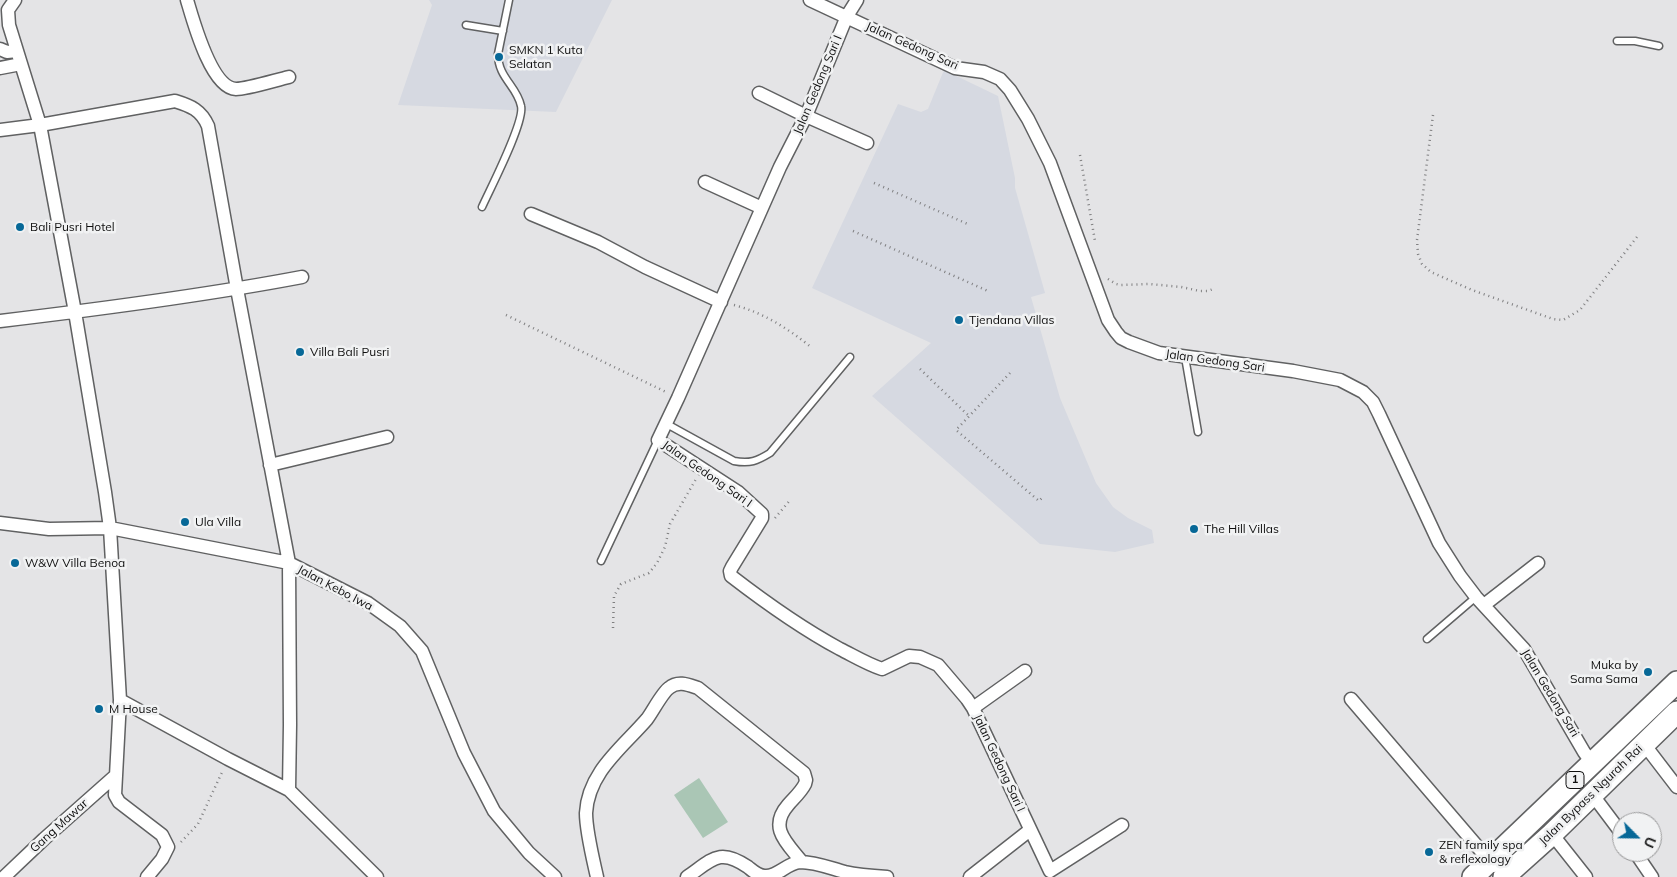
<!DOCTYPE html>
<html>
<head>
<meta charset="utf-8">
<style>
	body { margin:0 }
	#map { position:relative; width:1677px; height:877px; overflow:hidden; background:#e4e4e6; font-family:Mulish,sans-serif }
	canvas { display:block }
	.north { position:absolute; left:1612px; top:812px; width:50px; height:50px; box-sizing:border-box; background:#f1f2f3; border:1px solid #979798; border-radius:50%; rotate:113deg; font-size:14px; font-weight:700; line-height:20px; text-align:center; color:#0f0f0f }
	.north::after { content:''; display:block; margin:auto; width:18px; height:22px; background:#076897; clip-path:polygon(50% 0,100% 100%,50% 72%,0 100%) }
</style>
</head>
<body>
<div id="map">
<canvas width="1677" height="877"></canvas>
<div class="north">U</div>
</div>
<script>
const context = document.querySelector('canvas').getContext('2d');
context.lineJoin = 'round';
function paint(path, color) {
  context.fillStyle = color;
  context.fill(path, 'evenodd');
}
function stroke(path, color, width, dash) {
  context.strokeStyle = color;
  context.lineWidth = width;
  context.lineCap = dash ? 'butt' : 'round';
  context.setLineDash(dash || []);
  context.stroke(path);
}
function write(font, color, halo, rows, align = 'center') {
  context.font = font + ' Mulish,sans-serif';
  context.lineWidth = 5;
  context.setLineDash([]);
  context.textBaseline = 'middle';
  context.strokeStyle = halo;
  context.fillStyle = color;
  for (const [text, x, y, turn = 0] of rows) {
    context.save();
    context.translate(x, y);
    context.rotate((+turn || 0) * Math.PI / 180);
    context.textAlign = isNaN(turn) ? turn : align;
    if (halo) context.strokeText(text, 0, 0);
    context.fillText(text, 0, 0);
    context.restore();
  }
}
const built = new Path2D(`
	M 429,0 L 612,0 L 556,112 L 398,105 L 432,5 Z
	M 944,70 L 998,96 L 1015,178 L 1015,188 L 1045,293 L 1031,297 L 1060,398 L 1096,483 L 1113,507 L 1128,518 L 1152,530 L 1154,543 L 1115,552 L 1040,544 L 872,396 L 931,343 L 812,288 L 898,104 L 921,112 L 928,109 Z`);
const green = new Path2D(`
	M 699,778 L 728,822 L 703,838 L 674,795 Z`);
const path = new Path2D(`
	M 1433,115 L 1417,240 L 1418,254 L 1422,264 L 1431,272 L 1472,290 L 1553,319 L 1563,320 L 1580,310 L 1637,237
	M 1080,155 L 1095,241
	M 874,183 L 970,225
	M 853,231 L 988,291
	M 1108,279 L 1116,284 L 1121,285 L 1150,284 L 1181,287 L 1200,291 L 1208,291 L 1213,289
	M 734,305 C 764,313 787,328 811,347
	M 506,315 L 666,392
	M 920,369 L 969,416
	M 1010,373 L 956,430 L 1039,501 L 1044,496
	M 775,518 L 791,499
	M 613,628 L 614,596 L 621,584 L 649,573 L 657,563 L 665,547 L 670,524 L 696,479
	M 181,842 L 198,824 L 223,770`);
const service = new Path2D(`
	M 466,25 L 503,31
	M 1617,41 L 1635,41 L 1659,46
	M 482,207 C 490,189 525,122 521,106 C 517,86 498,78 498,54 L 509,0
	M 1185,357 L 1198,432
	M 665,423 L 734,461 C 750,464 757,461 770,453 L 850,357
	M 601,561 L 658,440
	M 1427,639 L 1476,597`);
const minor = new Path2D(`
	M 15,0 L 8,10 L 9,25 L 40,125 L 75,312 L 105,492 L 110,528 L 120,700 L 228,759 L 289,790 L 377,877
	M 187,0 C 193,20 211,88 236,89 C 247,89 276,80 289,77
	M 810,0 L 955,68 L 984,72 L 1000,79 L 1010,90 L 1028,119 L 1050,163 L 1108,320 L 1116,332 L 1121,338 L 1129,342 L 1159,353 L 1293,371 L 1340,380 L 1363,392 L 1373,402 L 1379,414 L 1439,543 L 1460,576 L 1476,597 L 1524,649 L 1584,752 L 1592,763
	M 857,0 L 847,16 L 806,116 L 780,167 L 678,398 L 658,440 L 738,492 L 762,514 L 762,518 L 732,567 L 730,571 L 731,576 C 766,603 801,628 840,649 C 854,656 867,664 882,669 L 909,656 L 920,657 L 938,665 L 967,699 L 973,708 L 1050,871 L 1122,825
	M 0,49 L 7,52 L 17,51
	M 0,68 L 21,64
	M 759,93 L 806,116 L 867,143
	M 0,130 L 40,125 L 175,101 C 191,106 201,110 208,126 L 237,289 L 289,563 L 290,725 L 289,790
	M 705,182 L 762,208
	M 531,214 L 598,242 L 645,267 L 721,302
	M 0,321 C 101,309 202,296 302,277
	M 270,465 L 387,437
	M 0,523 L 49,529 L 110,528 L 289,563 L 368,603 L 400,626 L 422,651 L 464,753 L 494,811 L 529,853 L 555,877
	M 1484,605 L 1538,563
	M 1351,699 L 1494,866
	M 120,700 L 115,795 L 119,802 L 162,835 L 168,847 L 162,859 L 147,877
	M 973,708 L 1025,671
	M 1644,744 L 1677,787
	M 1592,794 L 1622,834
	M 1552,834 L 1586,877
	M 1635,852 L 1652,877
	M 4,877 L 44,839 L 115,776
	M 597,877 C 593,859 586,831 586,813 C 588,772 623,747 647,719 C 653,711 662,693 669,688 C 678,680 689,685 698,688 L 804,773 L 806,780 L 805,784 C 801,792 794,798 788,805 C 768,828 787,843 802,862
	M 687,877 C 712,860 719,847 748,867 C 753,871 758,876 765,876 C 777,877 787,863 800,862 C 815,862 830,868 845,872 C 859,875 873,876 887,877
	M 970,877 L 1030,830`);
const trunk = new Path2D(`
	M 1473,877 L 1677,682
	M 1504,877 L 1552,834 L 1677,712`);
const markers = [
	[499,57,5,"#076897"],
	[20,227,5,"#076897"],
	[959,320,5,"#076897"],
	[300,352,5,"#076897"],
	[185,522,5,"#076897"],
	[1194,529,5,"#076897"],
	[15,563,5,"#076897"],
	[1648,672,5,"#076897"],
	[99,709,5,"#076897"],
	[1429,852,5,"#076897"]
];
const shields = [
	[1575,780,18]
];
const shieldNames = [
	["1",1575,780]
];
const streetNames = [
	["Jalan Gedong Sari",912,46,24],
	["Jalan Gedong Sari I",818,85,-67],
	["Jalan Gedong Sari",1215,361,8],
	["Jalan Gedong Sari I",707,474,35],
	["Jalan Kebo Iwa",335,588,28],
	["Jalan Gedong Sari",1550,693,59],
	["Jalan Gedong Sari I",999,763,65],
	["Jalan Bypass Ngurah Rai",1591,795,-44],
	["Gang Mawar",59,826,-42]
];
const poiNames = [
	["SMKN 1 Kuta",509,50],
	["Selatan",509,64],
	["Bali Pusri Hotel",30,227],
	["Tjendana Villas",969,320],
	["Villa Bali Pusri",310,352],
	["Ula Villa",195,522],
	["The Hill Villas",1204,529],
	["W&W Villa Benoa",25,563],
	["Muka by",1638,665,"right"],
	["Sama Sama",1638,679,"right"],
	["M House",109,709],
	["ZEN family spa",1439,845],
	["& reflexology",1439,859]
];
paint(built, '#d6d9e1');
paint(green, '#aac6b5');
stroke(service, '#606162', 9);
stroke(minor, '#606162', 15);
stroke(trunk, '#606162', 24);
stroke(path, '#7f7f80', 2.5, [1, 4]);
stroke(service, '#fff', 6);
stroke(minor, '#fff', 12);
stroke(trunk, '#fff', 21);
for (const [x, y, r, color] of markers) {
  const dot = new Path2D();
  dot.arc(x, y, r, 0, 2 * Math.PI);
  context.fillStyle = color;
  context.fill(dot);
  stroke(dot, '#f1f2f3', 2);
}
for (const [x, y, w] of shields) {
  const box = new Path2D();
  box.roundRect(x - w / 2, y - 8.5, w, 17, 4);
  context.fillStyle = '#f1f2f3';
  context.fill(box);
  stroke(box, '#0f0f0f', 1);
}
write('bold 11px', '#0f0f0f', null, shieldNames);
write('12px', '#0f0f0f', '#f1f2f3', streetNames);
write('12px', '#0f0f0f', '#f1f2f3', poiNames, 'left');
</script>
</body>
</html>
